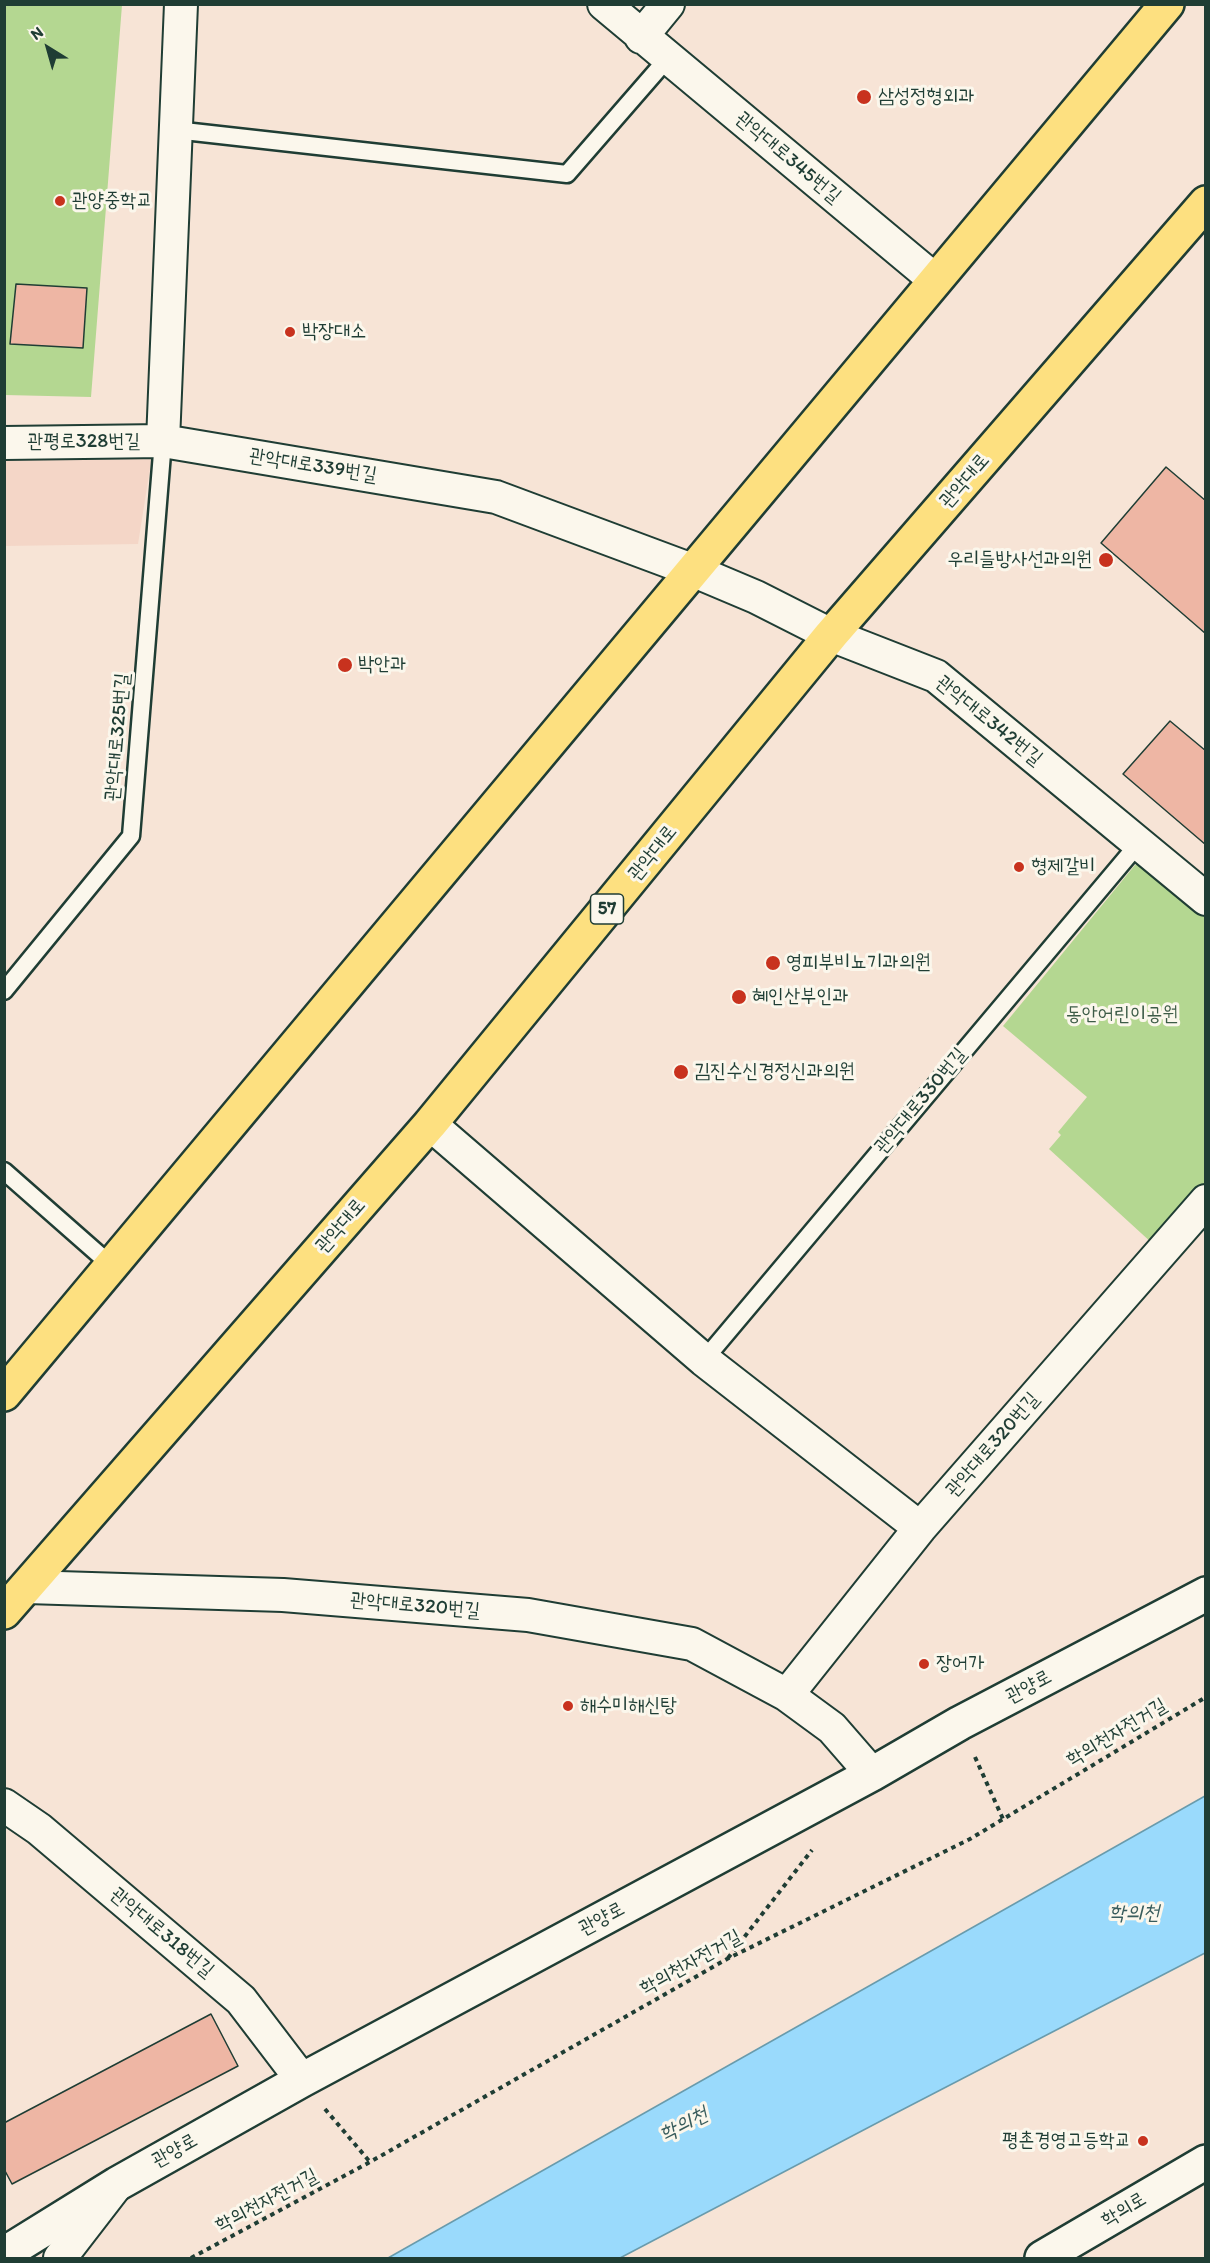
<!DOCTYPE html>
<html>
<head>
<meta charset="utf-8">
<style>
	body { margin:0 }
	#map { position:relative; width:1210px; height:2263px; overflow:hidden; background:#f7e4d6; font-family:Itim,sans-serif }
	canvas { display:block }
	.frame { position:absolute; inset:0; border:6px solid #1f3d34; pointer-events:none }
	.north { position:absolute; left:18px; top:18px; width:60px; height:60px; -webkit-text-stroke:4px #fbf7ec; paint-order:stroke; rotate:323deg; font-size:16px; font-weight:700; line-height:24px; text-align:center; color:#1f3d34 }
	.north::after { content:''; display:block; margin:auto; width:21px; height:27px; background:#1f3d34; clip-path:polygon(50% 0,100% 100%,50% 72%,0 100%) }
</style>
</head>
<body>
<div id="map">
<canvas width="1210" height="2263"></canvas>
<div class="frame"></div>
<div class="north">N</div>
</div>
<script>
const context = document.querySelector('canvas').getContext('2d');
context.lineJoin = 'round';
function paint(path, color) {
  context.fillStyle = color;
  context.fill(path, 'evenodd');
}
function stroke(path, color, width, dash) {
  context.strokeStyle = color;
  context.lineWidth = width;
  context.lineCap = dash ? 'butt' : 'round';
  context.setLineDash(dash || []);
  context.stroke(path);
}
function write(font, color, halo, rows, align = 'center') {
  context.font = font + ' Itim,"Poor Story",sans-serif';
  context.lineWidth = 6;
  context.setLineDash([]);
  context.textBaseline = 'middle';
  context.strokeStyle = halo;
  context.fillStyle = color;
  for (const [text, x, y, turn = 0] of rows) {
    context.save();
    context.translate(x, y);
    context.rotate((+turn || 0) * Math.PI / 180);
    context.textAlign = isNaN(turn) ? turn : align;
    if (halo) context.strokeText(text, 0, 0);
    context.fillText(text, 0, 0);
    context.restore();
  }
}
const built = new Path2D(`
	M 4,455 L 152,456 L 138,544 L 5,546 Z`);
const green = new Path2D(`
	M 5,5 L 122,5 L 91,397 L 5,395 Z
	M 1135,865 L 1153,865 L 1205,911 L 1205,1187 L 1153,1244 L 1049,1149 L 1061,1135 L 1058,1132 L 1087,1097 L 1003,1026 Z`);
const water = new Path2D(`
	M 1205,1796 L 1205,1953 L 894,2114 L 620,2258 L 388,2258 Z`);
const building = new Path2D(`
	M 16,284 L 87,288 L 83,348 L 10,344 Z
	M 1166,467 L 1206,501 L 1206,634 L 1101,543 Z
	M 1170,721 L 1206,751 L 1206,845 L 1123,774 Z
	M 211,2014 L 238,2066 L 12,2184 L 4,2169 L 4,2123 Z`);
const path = new Path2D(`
	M 975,1757 L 1003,1819
	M 728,1958 L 812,1850
	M 325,2109 L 370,2162
	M 191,2258 L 370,2162 L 727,1959 L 970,1839 L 1206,1697`);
const lane = new Path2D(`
	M 175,130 L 567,174 L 667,59
	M 4,991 L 131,836 L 163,441
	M 4,1171 L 112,1266
	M 704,1360 L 1139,843`);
const street = new Path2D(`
	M 181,4 L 163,441 L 496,497 L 692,570 L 756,597 L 831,635 L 936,676 L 1206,899
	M 604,4 L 935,280
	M 641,37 L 668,4
	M 4,443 L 163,441
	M 430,1124 L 704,1360 L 920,1528
	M 27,1587 L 283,1595 L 528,1615 L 692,1644 L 787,1695 L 832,1728 L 872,1774
	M 787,1695 L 920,1528 L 1206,1201
	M 4,1805 L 39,1829 L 241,2000 L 302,2080
	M 60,2258 L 114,2188`);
const secondary = new Path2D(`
	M 4,2254 L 117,2184 L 302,2080 L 872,1774 L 960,1723 L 1206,1594
	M 1042,2258 L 1206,2162`);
const primary = new Path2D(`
	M 4,1394 L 1167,4
	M 4,1612 L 430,1124 L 831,635 L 1206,203`);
const markers = [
	[864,97,8,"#c8321e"],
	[60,201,6,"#c8321e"],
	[290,332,6,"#c8321e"],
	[1106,560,8,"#c8321e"],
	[345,665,8,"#c8321e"],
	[1019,867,6,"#c8321e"],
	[773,963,8,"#c8321e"],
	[739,997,8,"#c8321e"],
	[681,1072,8,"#c8321e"],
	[924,1664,6,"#c8321e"],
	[568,1706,6,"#c8321e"],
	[1143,2141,6,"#c8321e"]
];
const shields = [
	[607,909,33]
];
const shieldNames = [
	["57",607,909]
];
const poiNames = [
	["삼성정형외과",878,97],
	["관양중학교",72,201],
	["박장대소",302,332],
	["우리들방사선과의원",1092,560,"right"],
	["박안과",358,665],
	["형제갈비",1031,867],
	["영피부비뇨기과의원",786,963],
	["혜인산부인과",752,997],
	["김진수신경정신과의원",694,1072],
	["장어가",936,1664],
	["해수미해신탕",580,1706],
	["평촌경영고등학교",1131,2141,"right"]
];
const streetNames = [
	["관악대로345번길",788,158,40],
	["관평로328번길",84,442],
	["관악대로339번길",313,466,9],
	["관악대로",965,481,-49],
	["관악대로342번길",989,721,39],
	["관악대로325번길",118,737,-85],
	["관악대로",653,853,-51],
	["관악대로330번길",921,1101,-50],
	["관악대로",341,1226,-49],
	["관악대로320번길",993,1445,-49],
	["관악대로320번길",415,1606,5],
	["관양로",1029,1687,-28],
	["학의천자전거길",1117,1733,-31],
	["관양로",602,1919,-28],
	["관악대로318번길",162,1933,40],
	["학의천자전거길",691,1963,-29],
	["관양로",175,2151,-29],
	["학의천자전거길",267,2201,-28],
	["학의로",1124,2210,-31]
];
const parkNames = [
	["동안어린이공원",1122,1015]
];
const waterNames = [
	["학의천",1134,1914],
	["학의천",684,2125,-27]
];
paint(built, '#f4d6c7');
paint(green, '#b4d791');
paint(water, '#9adafc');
stroke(water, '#699bac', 1.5);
paint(building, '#eeb6a4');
stroke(building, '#1f3d34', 1.5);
stroke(lane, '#1f3d34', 21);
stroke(street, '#1f3d34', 36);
stroke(secondary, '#1f3d34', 38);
stroke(primary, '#1f3d34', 38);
stroke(path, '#1f3d34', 4, [4.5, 4.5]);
stroke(lane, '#fbf7ec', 16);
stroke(street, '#fbf7ec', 32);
stroke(secondary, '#fbf7ec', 33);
stroke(primary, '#fde080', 33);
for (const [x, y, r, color] of markers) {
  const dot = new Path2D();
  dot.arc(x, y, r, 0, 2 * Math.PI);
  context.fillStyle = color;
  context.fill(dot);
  stroke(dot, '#fbf7ec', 2);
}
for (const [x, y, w] of shields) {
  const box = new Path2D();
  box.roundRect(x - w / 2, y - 15, w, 30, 4.5);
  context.fillStyle = '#fbf7ec';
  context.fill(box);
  stroke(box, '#1f3d34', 1.5);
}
write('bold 18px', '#1f3d34', null, shieldNames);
write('20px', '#1f3d34', '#fbf7ec', poiNames, 'left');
write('20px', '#1f3d34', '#fbf7ec', streetNames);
write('20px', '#3d5c47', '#fbf7ec', parkNames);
write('italic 21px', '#385c5c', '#fbf7ec', waterNames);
</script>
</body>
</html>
